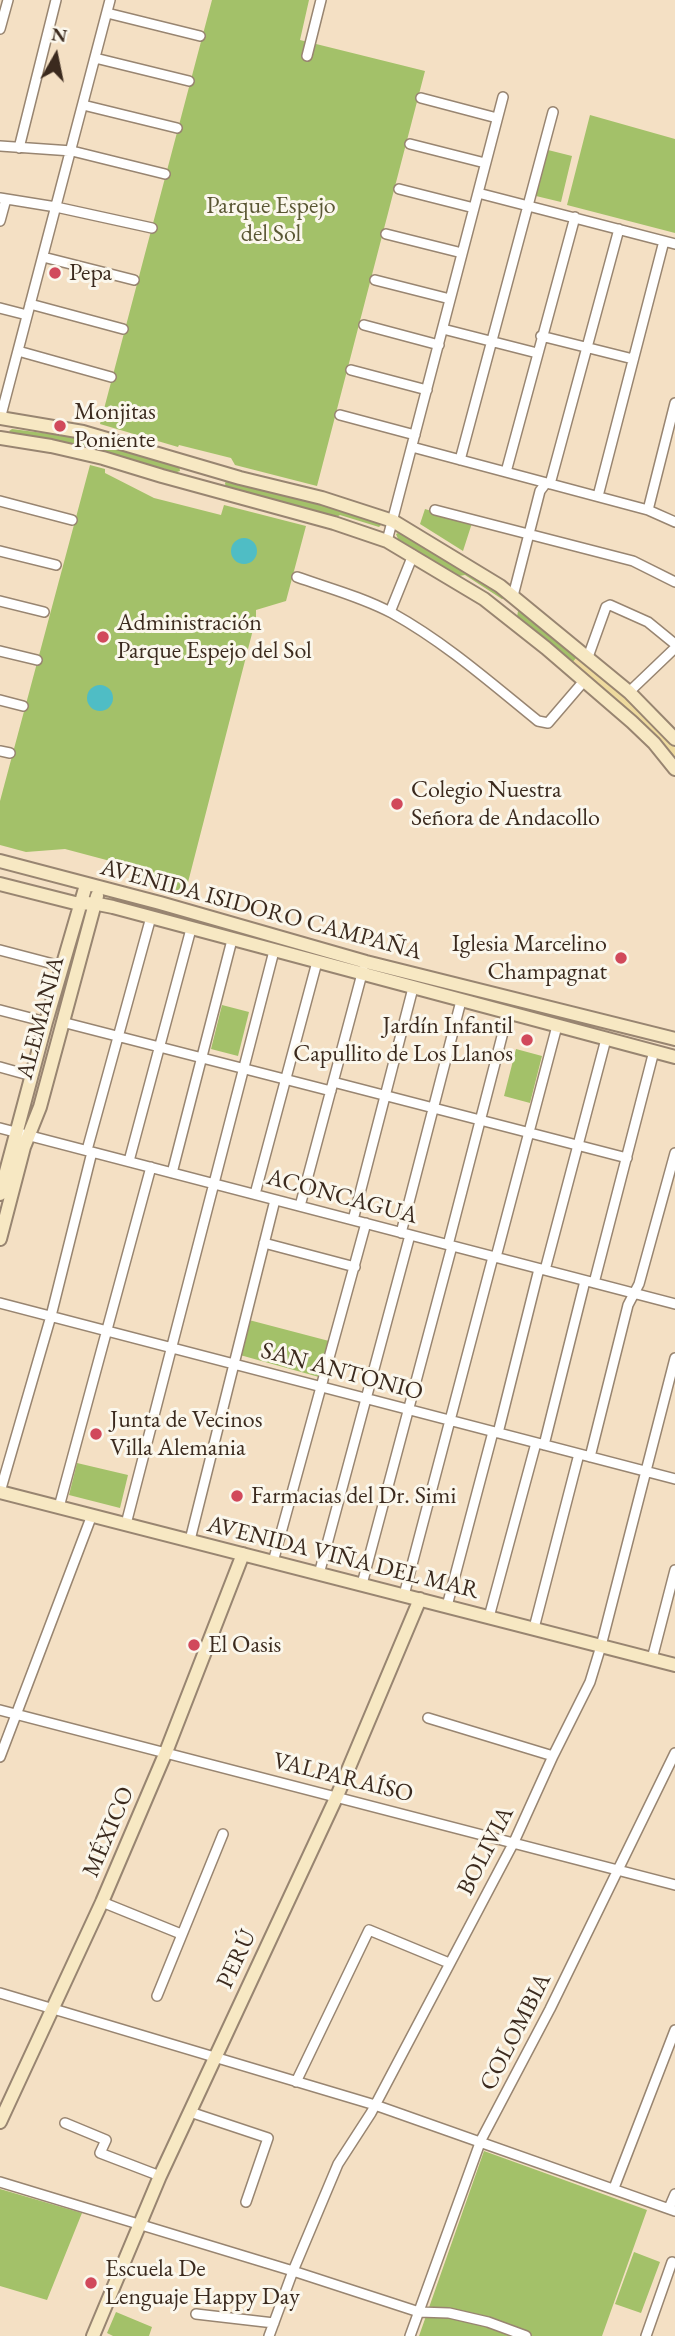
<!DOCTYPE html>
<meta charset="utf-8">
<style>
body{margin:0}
#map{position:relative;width:675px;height:2336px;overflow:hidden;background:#f4e0c4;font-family:"EB Garamond",serif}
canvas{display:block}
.north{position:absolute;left:21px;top:21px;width:70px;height:70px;-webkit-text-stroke:5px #fbf7ec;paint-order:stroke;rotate:9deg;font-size:19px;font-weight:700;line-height:28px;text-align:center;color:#3b2a1e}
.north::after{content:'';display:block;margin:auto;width:24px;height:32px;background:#3b2a1e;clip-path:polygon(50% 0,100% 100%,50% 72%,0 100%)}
</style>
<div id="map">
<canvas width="675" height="2336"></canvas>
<div class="north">N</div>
</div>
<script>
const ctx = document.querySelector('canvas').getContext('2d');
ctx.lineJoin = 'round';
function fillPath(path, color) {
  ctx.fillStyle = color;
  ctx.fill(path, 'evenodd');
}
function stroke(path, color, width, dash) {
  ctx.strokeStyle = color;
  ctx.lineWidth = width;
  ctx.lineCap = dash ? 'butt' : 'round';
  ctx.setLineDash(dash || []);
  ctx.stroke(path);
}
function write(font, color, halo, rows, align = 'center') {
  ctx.font = font + ' "EB Garamond",serif';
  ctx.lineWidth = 6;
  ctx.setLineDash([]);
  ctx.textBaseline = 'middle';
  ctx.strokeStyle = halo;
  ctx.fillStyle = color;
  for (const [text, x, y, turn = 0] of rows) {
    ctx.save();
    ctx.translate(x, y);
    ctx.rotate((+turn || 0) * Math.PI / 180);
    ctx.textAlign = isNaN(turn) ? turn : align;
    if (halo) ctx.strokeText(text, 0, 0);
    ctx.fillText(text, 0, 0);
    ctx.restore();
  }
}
const green = new Path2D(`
 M 212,0 L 309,0 L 300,40 L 425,71 L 317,486 L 235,465 L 231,458 L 179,445 L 178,447 L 100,424 Z
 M 590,115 L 675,139 L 675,233 L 567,205 Z
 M 548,150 L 572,156 L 561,202 L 536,196 Z
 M 12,429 L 51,434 C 65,426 158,459 179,465 L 180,471 L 174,473 L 84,446 L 11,433 L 9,431 Z
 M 90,465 L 105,469 L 105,473 L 154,498 L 221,515 L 224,505 L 306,526 L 286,601 L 256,610 L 256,618 L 185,894 L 148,886 L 143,881 L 144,870 L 65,849 L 26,852 L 0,845 L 0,801 Z
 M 227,480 L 323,503 L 379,522 L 381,525 L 379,527 L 340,515 L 335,518 L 226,489 L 225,483 Z
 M 425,509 L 472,523 L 463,551 L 420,524 Z
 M 402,531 L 491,585 L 504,598 L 502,599 L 465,575 L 459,576 L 398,539 L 396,534 Z
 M 520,610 L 578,656 L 572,663 L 517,617 L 518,611 Z
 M 222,1005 L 249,1012 L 238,1056 L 211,1049 Z
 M 516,1049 L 542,1056 L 530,1103 L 504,1096 Z
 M 249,1320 L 329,1341 L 319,1377 L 240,1355 Z
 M 77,1463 L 128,1475 L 120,1508 L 69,1495 Z
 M 484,2151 L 647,2210 L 602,2336 L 419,2336 Z
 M 0,2189 L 82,2213 L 47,2300 L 0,2286 Z
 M 634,2252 L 660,2262 L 641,2313 L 615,2304 Z
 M 116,2312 L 152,2327 L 149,2336 L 113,2336 L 107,2333 Z`);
const sand = new Path2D(`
 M 578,656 L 619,688 L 662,732 L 675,748 L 675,762 L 572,663 Z`);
const water = new Path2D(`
 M231 551a13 13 0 1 1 26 0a13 13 0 1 1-26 0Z
 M87 698a13 13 0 1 1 26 0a13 13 0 1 1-26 0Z`);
const street = new Path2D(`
 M 107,13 L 200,36
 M 0,29 L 8,0
 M 307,56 L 321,0
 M 95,58 L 189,81
 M 421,98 L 497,118
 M 83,105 L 177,128
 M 410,144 L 485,163
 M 0,146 L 72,151 L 165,174
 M 19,148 L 56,0
 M 399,189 L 474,208
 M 478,193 L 675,244
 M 0,198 L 56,207 L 152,228
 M 0,221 L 6,199
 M 386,234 L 462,253
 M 43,257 L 134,280
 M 375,280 L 450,299
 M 30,304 L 123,329
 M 0,308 L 27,315
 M 364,325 L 439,345
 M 443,329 L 537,353
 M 541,336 L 633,359
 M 18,351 L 111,377
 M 351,370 L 427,390
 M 340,415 L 415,435
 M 0,419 L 110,0
 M 412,447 L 648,510 L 675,522
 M 460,460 L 553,112
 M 506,472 L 575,217
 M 550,484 L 619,229
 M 598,496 L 664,241
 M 0,501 L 72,520
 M 435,510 L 633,561 L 675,582
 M 648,510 L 675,403
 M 387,541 L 503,97
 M 0,551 L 56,565
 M 297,577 C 328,588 362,597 392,613 C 446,643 491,683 538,721 L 548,723 L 584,681
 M 513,596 L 540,491 L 546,483
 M 0,601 L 44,612
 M 390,612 L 413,555
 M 0,651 L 37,660
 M 588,657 L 606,607 L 610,605 L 648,622 L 675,644
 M 629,692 L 675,648
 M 0,700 L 23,706
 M 0,751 L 10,753
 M 0,950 L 61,966
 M 0,1010 L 46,1022
 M 62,1022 L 331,1091
 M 0,1067 L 32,1076
 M 333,1082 L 627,1158
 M 0,1128 L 675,1304
 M 87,1150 L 151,917
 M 129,1161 L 191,929
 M 172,1173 L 232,940
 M 255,1194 L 317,962
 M 300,1206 L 363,970
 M 353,1220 L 413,988
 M 401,1233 L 461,1001
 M 264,1243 L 355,1267
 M 448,1245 L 508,1013
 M 496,1257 L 557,1026
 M 545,1270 L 606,1039
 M 594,1283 L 654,1051
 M 0,1303 L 675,1479
 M 498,1433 L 539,1269
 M 544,1445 L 585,1281
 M 590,1457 L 628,1305 L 639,1284 L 675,1153
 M 0,1492 L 51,1316 L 92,1152
 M 59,1507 L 151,1167
 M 126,1524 L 274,951
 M 190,1540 L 275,1200
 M 273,1562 L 366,1223
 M 319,1574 L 410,1235
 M 362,1584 L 452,1246
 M 404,1595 L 493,1257
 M 447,1606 L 493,1432
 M 489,1617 L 536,1443
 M 534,1628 L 579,1454
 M 652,1659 L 675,1570
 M 0,1710 L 675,1885
 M 428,1718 L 553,1756
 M 0,1757 L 92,1515
 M 102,1902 L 181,1934
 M 0,1993 L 375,2105 L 675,2211
 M 157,1996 L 223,1834
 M 296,2082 L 369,1930 L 449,1963
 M 190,2112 L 268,2138 L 246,2202
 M 65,2123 L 106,2140 L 100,2153 L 160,2176
 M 0,2182 L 293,2271 L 419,2312 L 449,2313 L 488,2322 L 526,2336
 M 614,2188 L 675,2030
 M 669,2208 L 675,2194
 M 196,2314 L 274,2323
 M 269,2336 L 293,2271 L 338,2164 L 371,2113 L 514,1842 L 553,1756 L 590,1682 L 601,1646 L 675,1358
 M 410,2336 L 481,2140 L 550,2009 L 675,1753
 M 646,2336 L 672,2262`);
const secondary = new Path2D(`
 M 0,418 L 83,432 L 240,478 L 322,498 L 393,521 L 500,586 L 629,692 L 675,739
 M 0,438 L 51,446 L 103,458 L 162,476 L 334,523 L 387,541 L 484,599 L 546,648 L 632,722 L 654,743 L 675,769
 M 0,861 L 160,903 L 366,962 L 675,1039
 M 0,884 L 79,904 L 93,903 L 113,907 L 675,1057
 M 0,1194 L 46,1022 L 86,885
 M 0,1239 L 24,1147 L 40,1107 L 97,896
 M 0,1492 L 675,1665
 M 0,2122 L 102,1902 L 166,1752 L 243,1554
 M 93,2336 L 160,2176 L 337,1796 L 420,1599`);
const markers = [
 [55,273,7,"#d1495b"],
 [60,426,7,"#d1495b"],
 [103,637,7,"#d1495b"],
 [397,804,7,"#d1495b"],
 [621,958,7,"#d1495b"],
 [527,1040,7,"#d1495b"],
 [96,1434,7,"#d1495b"],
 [237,1496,7,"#d1495b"],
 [194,1645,7,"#d1495b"],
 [91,2283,7,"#d1495b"]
];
const parkNames = [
 ["Parque Espejo",271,206],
 ["del Sol",271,234]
];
const poiNames = [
 ["Pepa",69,273],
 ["Monjitas",74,412],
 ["Poniente",74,440],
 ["Administración",117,623],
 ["Parque Espejo del Sol",117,651],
 ["Colegio Nuestra",411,790],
 ["Señora de Andacollo",411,818],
 ["Iglesia Marcelino",607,944,"right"],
 ["Champagnat",607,972,"right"],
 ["Jardín Infantil",513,1026,"right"],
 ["Capullito de Los Llanos",513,1054,"right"],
 ["Junta de Vecinos",110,1420],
 ["Villa Alemania",110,1448],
 ["Farmacias del Dr. Simi",251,1496],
 ["El Oasis",208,1645],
 ["Escuela De",105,2269],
 ["Lenguaje Happy Day",105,2297]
];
const streetNames = [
 ["AVENIDA ISIDORO CAMPAÑA",261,910,15],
 ["ALEMANIA",41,1018,-75],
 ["ACONCAGUA",342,1197,15],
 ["SAN ANTONIO",342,1372,15],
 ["AVENIDA VIÑA DEL MAR",343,1558,14],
 ["VALPARAÍSO",343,1778,14],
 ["MÉXICO",109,1832,-67],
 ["BOLIVIA",486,1851,-63],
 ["PERÚ",237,1959,-65],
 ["COLOMBIA",516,2032,-63]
];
fillPath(green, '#a3c169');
fillPath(sand, '#eeda9e');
fillPath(water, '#4fbdc5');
stroke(street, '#988571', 12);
stroke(secondary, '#988571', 16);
stroke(street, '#fff', 9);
stroke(secondary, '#f7e8c3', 12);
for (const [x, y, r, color] of markers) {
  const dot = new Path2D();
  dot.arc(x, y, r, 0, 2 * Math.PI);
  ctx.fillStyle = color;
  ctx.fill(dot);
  stroke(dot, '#fbf7ec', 2.5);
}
write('24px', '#5a5734', '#fbf7ec', parkNames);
write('24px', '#3b2a1e', '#fbf7ec', poiNames, 'left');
write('24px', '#3b2a1e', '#fbf7ec', streetNames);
</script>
